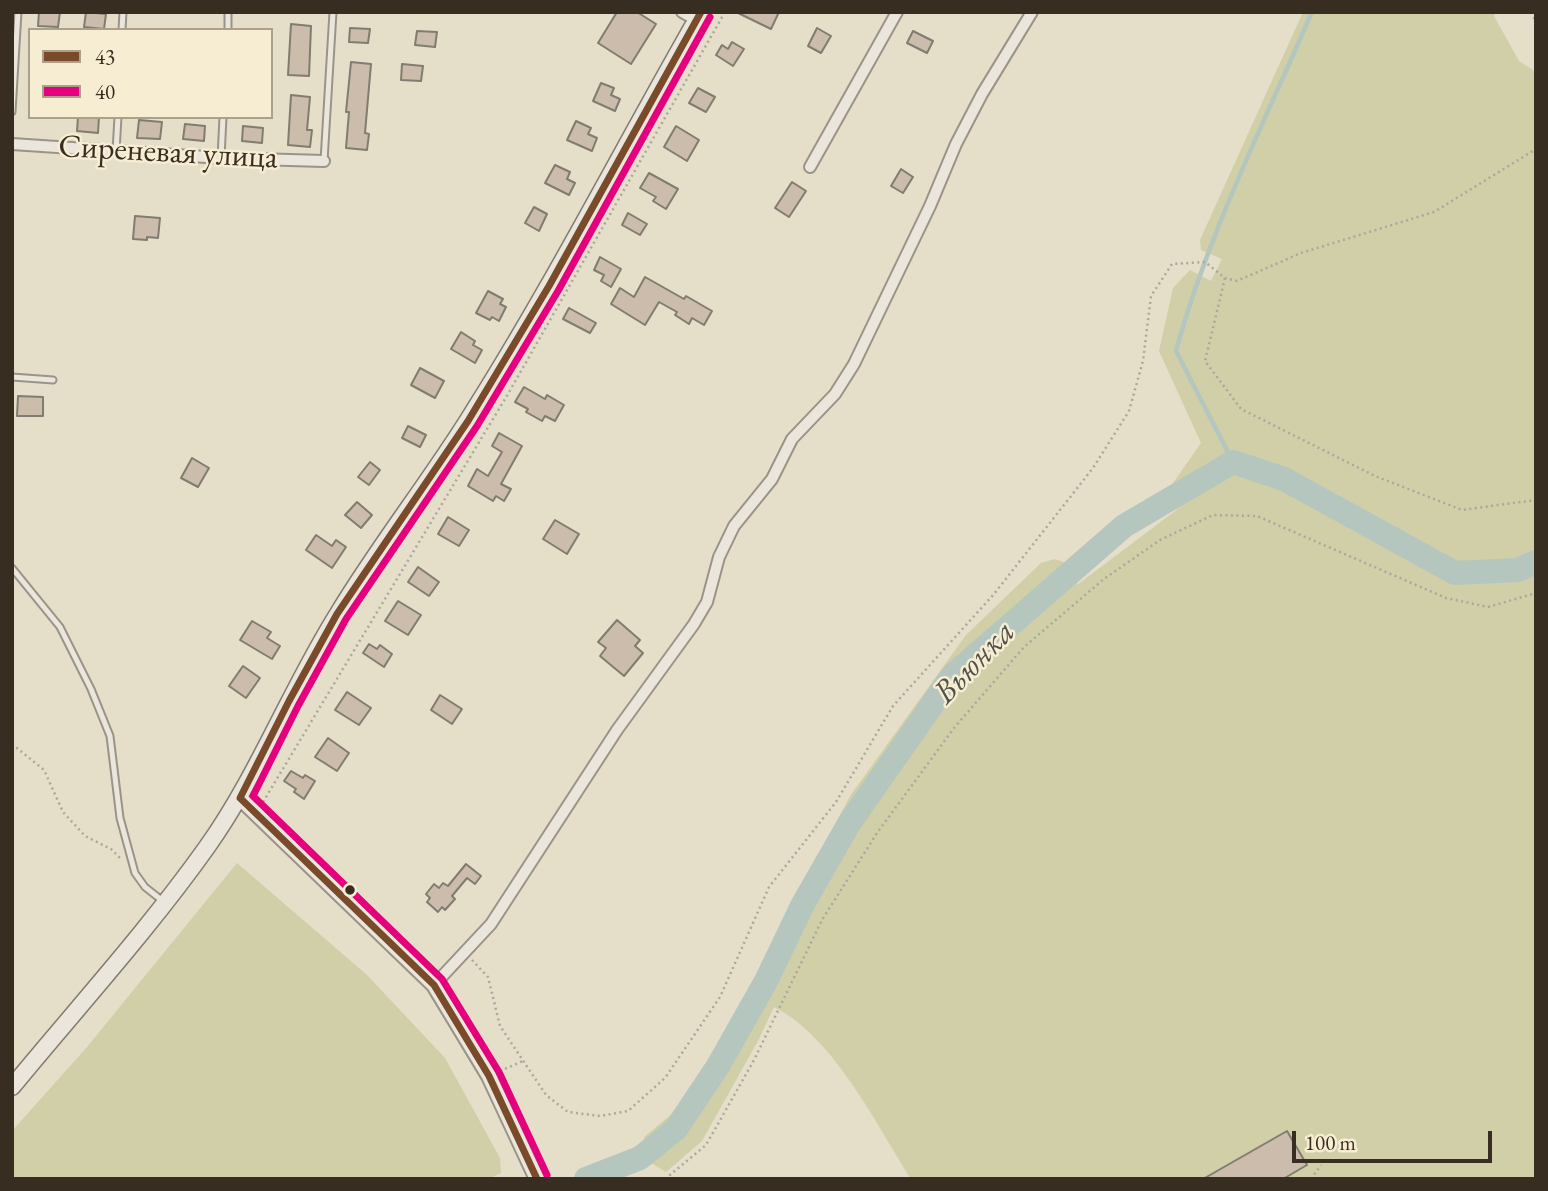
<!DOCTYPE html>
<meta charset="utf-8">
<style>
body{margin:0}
#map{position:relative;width:1548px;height:1191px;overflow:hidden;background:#e5dec9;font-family:"EB Garamond",serif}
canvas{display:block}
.frame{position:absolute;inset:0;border:14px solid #372d21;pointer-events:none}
.legend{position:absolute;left:28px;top:28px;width:245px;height:91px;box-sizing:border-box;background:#f7edd3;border:2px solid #aaa08c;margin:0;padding:9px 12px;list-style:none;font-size:21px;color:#372d21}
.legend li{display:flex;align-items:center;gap:14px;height:35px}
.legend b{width:35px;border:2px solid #aaa08c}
.scale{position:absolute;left:1292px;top:1131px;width:200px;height:32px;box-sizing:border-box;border:4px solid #372d21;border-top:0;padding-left:9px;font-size:21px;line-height:24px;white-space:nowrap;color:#372d21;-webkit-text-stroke:5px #f7edd3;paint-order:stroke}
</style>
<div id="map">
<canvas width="1548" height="1191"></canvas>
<div class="frame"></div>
<ul class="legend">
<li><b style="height:9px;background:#7a4b2a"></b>43</li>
<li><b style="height:9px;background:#e5007d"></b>40</li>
</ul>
<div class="scale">100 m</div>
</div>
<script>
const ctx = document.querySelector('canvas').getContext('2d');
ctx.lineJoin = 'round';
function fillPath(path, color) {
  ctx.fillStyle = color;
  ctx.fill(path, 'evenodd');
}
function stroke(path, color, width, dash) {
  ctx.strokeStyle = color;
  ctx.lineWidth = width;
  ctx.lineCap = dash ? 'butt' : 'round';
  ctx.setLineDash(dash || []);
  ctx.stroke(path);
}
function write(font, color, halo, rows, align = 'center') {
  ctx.font = font + ' "EB Garamond",serif';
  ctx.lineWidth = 5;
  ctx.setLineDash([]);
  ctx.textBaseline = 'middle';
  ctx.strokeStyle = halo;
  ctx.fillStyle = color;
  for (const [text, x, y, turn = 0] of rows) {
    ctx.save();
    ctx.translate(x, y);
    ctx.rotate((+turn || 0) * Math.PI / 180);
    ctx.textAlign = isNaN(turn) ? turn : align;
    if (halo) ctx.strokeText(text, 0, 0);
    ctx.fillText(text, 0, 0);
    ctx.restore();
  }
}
const green = new Path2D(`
 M 1303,12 L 1495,12 L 1494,16 L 1519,61 L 1536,72 L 1536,1179 L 911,1179 C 876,1124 833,1036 774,1007 L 759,1039 L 702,1141 L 666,1172 L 653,1164 L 644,1137 L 673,1113 L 716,1053 L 850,796 L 966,635 L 1041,563 L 1055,559 L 1069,564 L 1077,585 L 1183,505 L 1173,483 L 1201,443 L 1159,351 L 1173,288 L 1190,270 L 1211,281 L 1222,259 L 1201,250 L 1200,240 Z
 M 237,863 L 367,975 L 445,1058 L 500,1158 L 501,1173 L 488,1179 L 12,1179 L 12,1131 L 87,1047 Z`);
const stream = new Path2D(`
 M 1233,462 L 1176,351 C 1208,234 1264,123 1312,12`);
const river = new Path2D(`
 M 586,1179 L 640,1158 L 676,1129 L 718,1066 L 766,981 L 803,904 L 850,822 L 953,675 L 1124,526 L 1233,462 L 1284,479 L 1455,573 L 1518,570 L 1536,562`);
const building = new Path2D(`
 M 39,12 L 60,12 L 58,27 L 38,26 Z
 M 86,12 L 106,14 L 104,29 L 84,27 Z
 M 617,12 L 637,12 L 656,24 L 631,64 L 598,43 Z
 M 736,12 L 779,12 L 771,29 Z
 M 291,24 L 311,26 L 309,76 L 288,75 Z
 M 350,28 L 370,29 L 368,43 L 349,42 Z
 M 817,28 L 831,36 L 821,53 L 808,46 Z
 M 417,31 L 437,32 L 435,47 L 415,45 Z
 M 913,31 L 933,41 L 927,53 L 907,43 Z
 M 732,42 L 744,49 L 733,66 L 716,55 L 722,45 L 728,49 Z
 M 351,62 L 371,64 L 365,133 L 369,134 L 367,150 L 346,148 L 349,112 L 346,112 Z
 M 402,64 L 423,66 L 421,81 L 401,80 Z
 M 601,83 L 614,88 L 611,95 L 620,99 L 615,111 L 593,101 Z
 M 698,88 L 715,97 L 706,112 L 689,103 Z
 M 291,95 L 310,97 L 307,130 L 312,130 L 310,147 L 288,145 Z
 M 78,117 L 99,117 L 98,133 L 77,131 Z
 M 139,120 L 162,122 L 160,139 L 137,138 Z
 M 576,121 L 591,128 L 588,134 L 597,138 L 592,151 L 567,140 Z
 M 185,124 L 205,126 L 204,141 L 183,139 Z
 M 243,126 L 263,128 L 262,143 L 242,141 Z
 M 676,126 L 699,140 L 687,161 L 664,147 Z
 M 555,165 L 570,172 L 567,179 L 575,183 L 569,195 L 545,183 Z
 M 901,169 L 913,177 L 903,193 L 891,186 Z
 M 649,173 L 678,189 L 666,209 L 653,201 L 656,197 L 640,188 Z
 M 792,182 L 806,191 L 789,217 L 775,208 Z
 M 534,207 L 547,214 L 539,231 L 525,223 Z
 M 628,213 L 647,224 L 640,235 L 622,225 Z
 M 135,216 L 160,218 L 158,238 L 147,237 L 147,240 L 133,239 Z
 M 600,257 L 621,269 L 611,287 L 601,281 L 604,275 L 594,270 Z
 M 645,277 L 684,299 L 686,296 L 712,311 L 704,325 L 692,318 L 689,324 L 675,315 L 677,312 L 659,302 L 645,325 L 611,304 L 620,288 L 634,297 Z
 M 488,291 L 503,299 L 500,304 L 506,307 L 499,321 L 492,317 L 490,320 L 476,313 Z
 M 569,308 L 596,323 L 590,333 L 563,319 Z
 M 461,332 L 475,341 L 473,345 L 482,350 L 475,363 L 451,349 Z
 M 420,368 L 444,381 L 435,398 L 411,385 Z
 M 524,387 L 545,399 L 547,395 L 564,405 L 555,421 L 545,416 L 542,421 L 526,412 L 528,409 L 515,402 Z
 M 18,396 L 43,397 L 43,416 L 17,416 Z
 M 408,426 L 426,435 L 420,447 L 402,438 Z
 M 499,433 L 522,446 L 501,484 L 511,489 L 504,501 L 496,496 L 493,501 L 468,486 L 477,469 L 488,476 L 502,452 L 492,446 Z
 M 192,458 L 209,468 L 198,487 L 181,478 Z
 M 370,462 L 380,470 L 369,485 L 358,477 Z
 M 357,502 L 372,515 L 361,528 L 345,515 Z
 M 448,517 L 469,530 L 459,546 L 438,534 Z
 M 555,520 L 579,534 L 567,554 L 543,539 Z
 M 316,535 L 332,546 L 336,540 L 346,547 L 332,568 L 306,550 Z
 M 418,567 L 439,582 L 429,596 L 408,582 Z
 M 398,601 L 421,615 L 408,635 L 385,621 Z
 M 617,620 L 640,640 L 635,646 L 643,653 L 624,676 L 600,656 L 606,648 L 598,642 Z
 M 252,621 L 271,632 L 267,638 L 280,646 L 272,659 L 240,640 Z
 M 369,644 L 377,649 L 380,645 L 392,654 L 384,667 L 363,653 Z
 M 243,666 L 260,678 L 246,698 L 229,686 Z
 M 347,692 L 371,708 L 359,725 L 335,710 Z
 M 440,695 L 462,709 L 452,724 L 431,710 Z
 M 328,738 L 349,753 L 337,771 L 315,757 Z
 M 291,771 L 303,778 L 305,775 L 315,781 L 304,799 L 294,792 L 296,789 L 284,781 Z
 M 466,864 L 481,876 L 475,884 L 467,878 L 452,896 L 455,899 L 445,910 L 442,907 L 438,912 L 427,902 L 430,898 L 426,894 L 434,884 L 439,888 L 443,883 L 448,886 Z
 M 1287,1131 L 1307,1165 L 1283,1179 L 1203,1179 Z`);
const path = new Path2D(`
 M 1532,12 L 1536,24
 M 1225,278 L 1205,361 L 1241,409 L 1375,476 L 1462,510 L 1536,500
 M 12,744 L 44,770 L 63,812 L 85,836 L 111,849 L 122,860
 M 263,802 L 508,394 L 725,12
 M 472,960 L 488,977 L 500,1026 L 546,1095 L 568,1112 L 600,1116 L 628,1111 L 665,1078 L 720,997 L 769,887 L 836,802 L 893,706 L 994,594 L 1093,468 L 1129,411 L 1143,361 L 1151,296 L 1172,264 L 1205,262 L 1225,278 L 1237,281 L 1301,253 L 1434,212 L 1536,149
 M 500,1071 L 523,1061
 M 665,1179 L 706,1145 L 754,1060 L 822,920 L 877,833 L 954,728 L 1024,647 L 1104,579 L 1160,540 L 1213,515 L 1257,516 L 1446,598 L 1488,607 L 1536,593
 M 1311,1179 L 1321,1165`);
const service = new Path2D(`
 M 122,30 L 123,12
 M 228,30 L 228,12
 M 12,112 L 18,12
 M 116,151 L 118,117
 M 221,158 L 223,117
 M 324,161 L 333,12
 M 12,377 L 53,380
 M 12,568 L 60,627 L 91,689 L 110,736 L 120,818 L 135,873 L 145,887 L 164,902`);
const minor = new Path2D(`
 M 682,12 L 696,20
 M 12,144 L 221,158 L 324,161
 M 810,167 L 897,12
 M 434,985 L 491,924 L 617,730 L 694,624 L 707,602 L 719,557 L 734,526 L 772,479 L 792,439 L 835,394 L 854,364 L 930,206 L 956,144 L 982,94 L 1032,12`);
const tertiary = new Path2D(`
 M 240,798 L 434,985 L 489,1076 L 537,1179`);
const secondary = new Path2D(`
 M 12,1087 C 77,1008 148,930 207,847 C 259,774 291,688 339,612 C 379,546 427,485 468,420 C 552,288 623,148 701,12`);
const bus1 = new Path2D(`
 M 537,1179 L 489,1076 L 434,985 L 240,798 L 289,701 L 337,614 L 468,421 L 549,286 L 701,12`);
const bus2 = new Path2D(`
 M 547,1175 L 499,1072 L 442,979 L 253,796 L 298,706 L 346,619 L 477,426 L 558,291 L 710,17`);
const markers = [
 [350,890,6,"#372d21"]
];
const streetNames = [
 ["Сиреневая улица",168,153,3]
];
const waterNames = [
 ["Вьюнка",975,663,-46]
];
fillPath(green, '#d0cfa8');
stroke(stream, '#b4c6be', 4.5);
stroke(river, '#b4c6be', 24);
fillPath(building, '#ccbcab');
stroke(building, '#817c70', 2);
stroke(service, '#9a9488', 9);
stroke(minor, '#9a9488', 14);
stroke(tertiary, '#9a9488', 18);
stroke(secondary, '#817c70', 19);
stroke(path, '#aaa79e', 2.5, [2, 3.5]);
stroke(service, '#eae6dc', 5);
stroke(minor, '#eae6dc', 10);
stroke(tertiary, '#eae6dc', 14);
stroke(secondary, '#eae6dc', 16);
stroke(bus1, '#7a4b2a', 7);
stroke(bus2, '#e5007d', 7);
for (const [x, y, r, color] of markers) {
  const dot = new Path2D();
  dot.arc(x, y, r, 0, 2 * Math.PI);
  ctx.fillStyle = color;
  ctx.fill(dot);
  stroke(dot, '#f7edd3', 2.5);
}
write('32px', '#372d21', '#f7edd3', streetNames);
write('italic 33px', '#515147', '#f7edd3', waterNames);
</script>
